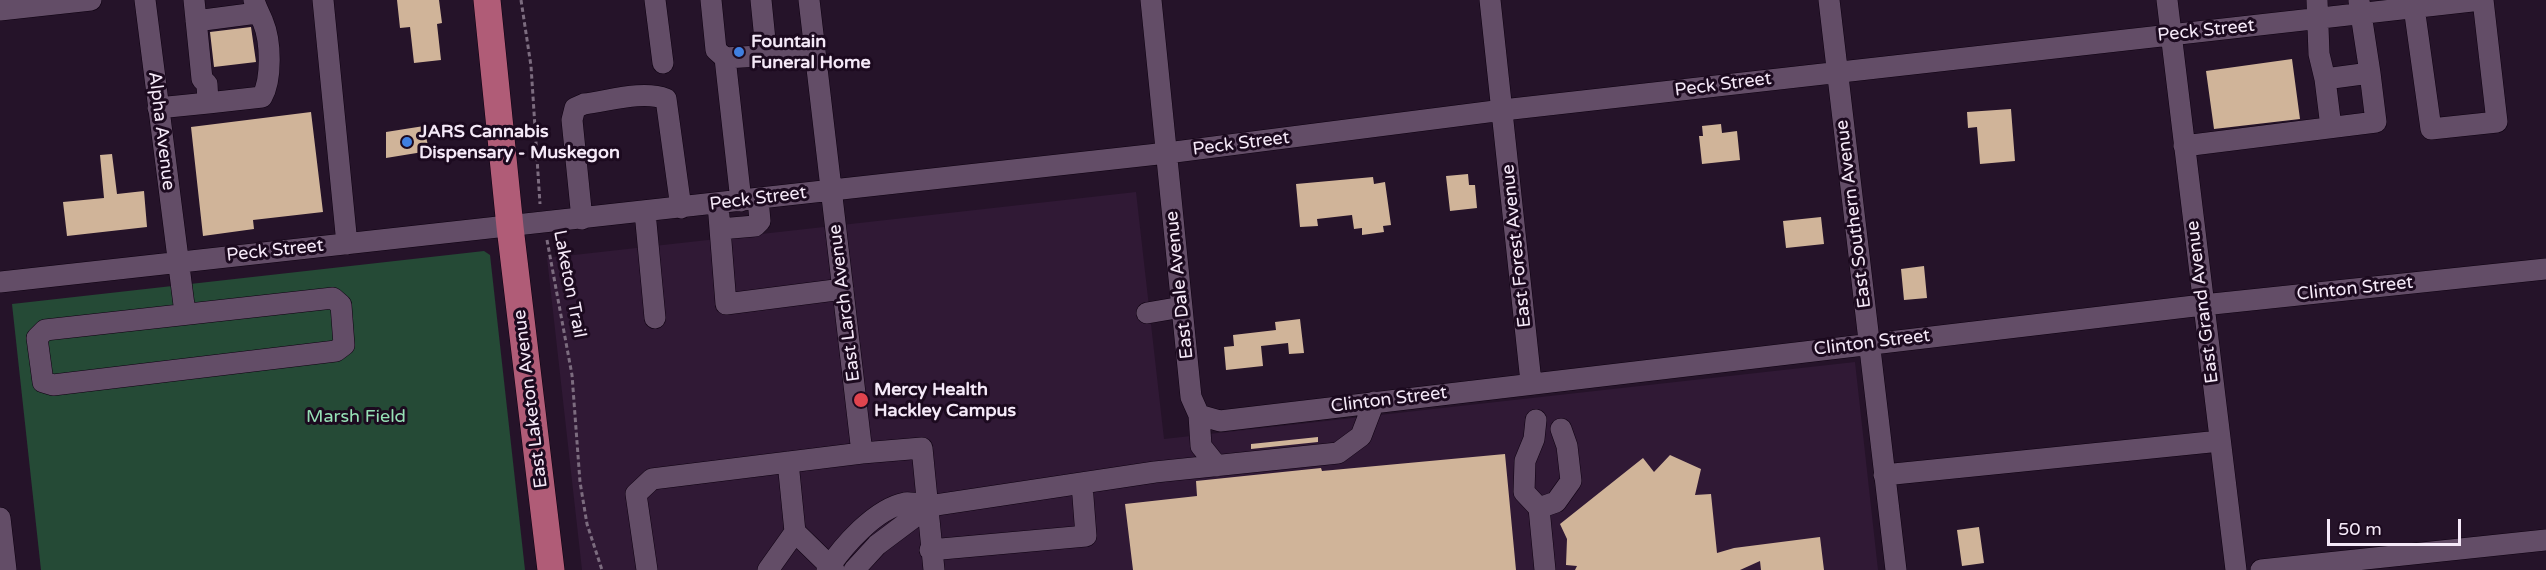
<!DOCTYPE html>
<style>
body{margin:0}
#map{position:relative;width:2546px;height:570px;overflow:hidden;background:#251329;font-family:"Varela Round",sans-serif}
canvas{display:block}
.scale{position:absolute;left:2327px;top:519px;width:134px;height:27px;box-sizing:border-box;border:3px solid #f5e9f8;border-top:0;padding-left:8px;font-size:18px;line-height:21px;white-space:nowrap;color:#f5e9f8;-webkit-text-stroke:4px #1c0a1f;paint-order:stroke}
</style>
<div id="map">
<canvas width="2546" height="570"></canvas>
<div class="scale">50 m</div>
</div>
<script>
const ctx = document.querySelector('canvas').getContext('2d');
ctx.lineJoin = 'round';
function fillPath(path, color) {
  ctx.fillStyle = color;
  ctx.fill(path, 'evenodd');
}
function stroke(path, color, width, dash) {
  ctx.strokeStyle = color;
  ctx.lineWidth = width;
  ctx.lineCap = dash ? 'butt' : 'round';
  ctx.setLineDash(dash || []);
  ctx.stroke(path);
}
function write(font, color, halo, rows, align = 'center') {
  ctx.font = font + ' "Varela Round",sans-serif';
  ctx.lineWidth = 6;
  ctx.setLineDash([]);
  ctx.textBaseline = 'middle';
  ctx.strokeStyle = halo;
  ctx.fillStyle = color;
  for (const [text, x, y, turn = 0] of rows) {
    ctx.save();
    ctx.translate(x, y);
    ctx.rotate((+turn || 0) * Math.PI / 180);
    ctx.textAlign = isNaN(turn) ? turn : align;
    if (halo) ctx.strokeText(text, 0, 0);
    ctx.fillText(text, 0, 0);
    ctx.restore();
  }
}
const built = new Path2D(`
 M 1136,192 L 1164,439 L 1855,362 L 1878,570 L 582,570 L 547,258 Z`);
const green = new Path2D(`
 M 484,251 L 490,255 L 525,570 L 41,570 L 12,304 Z`);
const building = new Path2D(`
 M 397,0 L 439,0 L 442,23 L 437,24 L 441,60 L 414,63 L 410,27 L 400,28 Z
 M 251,27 L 256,62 L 214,67 L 210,32 Z
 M 2292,59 L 2300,119 L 2214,129 L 2206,71 Z
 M 2011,109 L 2015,161 L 1980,164 L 1977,127 L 1968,128 L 1967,112 Z
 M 311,112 L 323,212 L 253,220 L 254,229 L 203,236 L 191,127 Z
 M 1721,124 L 1722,133 L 1737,131 L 1740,160 L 1702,164 L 1699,136 L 1703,136 L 1702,126 Z
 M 424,126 L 429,151 L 386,158 L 386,132 Z
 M 112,154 L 117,194 L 144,191 L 147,227 L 67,236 L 63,202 L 104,198 L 100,155 Z
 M 1468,174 L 1469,185 L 1475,185 L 1477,208 L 1450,211 L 1446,176 Z
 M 1373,177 L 1374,184 L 1385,182 L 1391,225 L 1383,226 L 1384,232 L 1362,235 L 1362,228 L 1354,229 L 1352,215 L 1317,219 L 1318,226 L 1300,227 L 1296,184 Z
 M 1821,217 L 1824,244 L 1786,248 L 1783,221 Z
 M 1924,266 L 1927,298 L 1904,300 L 1901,269 Z
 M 1300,319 L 1304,353 L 1289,354 L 1288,343 L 1261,346 L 1263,366 L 1226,370 L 1224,347 L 1234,346 L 1233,335 L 1276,330 L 1275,322 Z
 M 1318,437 L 1318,442 L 1251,449 L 1251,444 Z
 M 1505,454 L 1516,570 L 1133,570 L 1125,504 L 1197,496 L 1196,481 L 1321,468 L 1322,471 Z
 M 1670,455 L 1701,469 L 1695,495 L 1711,494 L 1717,553 L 1734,548 L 1820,537 L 1824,570 L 1761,570 L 1760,561 L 1740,570 L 1575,570 L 1577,566 L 1566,565 L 1567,539 L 1560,524 L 1643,458 L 1654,472 Z
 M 1979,527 L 1984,563 L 1962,566 L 1957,530 Z`);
const path = new Path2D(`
 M 521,0 L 531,66 L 540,204
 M 547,240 L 572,375 L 580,482 L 587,524 L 602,570`);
const minor = new Path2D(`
 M 145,0 L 185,313
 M 194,0 L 202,79 L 207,84 L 208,103 L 262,97 C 272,79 271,41 263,22 C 260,14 256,8 254,0
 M 323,0 L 347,244
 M 655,0 L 663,63
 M 711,0 L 716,50 L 725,58 L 759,56 L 766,50 L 761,0
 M 809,0 L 862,453
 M 1151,0 L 1191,397 L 1199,415 L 1201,446 L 1217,466
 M 1490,0 L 1531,382
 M 1829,0 L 1896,570
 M 2167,0 L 2236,570
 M 2317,0 L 2319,54 L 2325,79 L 2370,73 L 2359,1
 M 2414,7 L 2431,129 L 2497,122 L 2483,0
 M 0,10 L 91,0
 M 196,21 L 257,13
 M 759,56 L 815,51
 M 725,58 L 741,201
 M 2325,79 L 2331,127
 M 158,108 L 208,103
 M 2184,146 L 2376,122 L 2370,73
 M 718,204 L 726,304 L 843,289
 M 645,212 L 655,318
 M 582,219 L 572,120 L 575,108 L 584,104 C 609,101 643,90 666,99 L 681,208
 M 720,229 L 755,226 L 760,221 L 758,199
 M 0,282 L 1167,153 L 1503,110 L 2481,0
 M 333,298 L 341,305 L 344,345 L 336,351 L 53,385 L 43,382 L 37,338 L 45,330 Z
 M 1147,313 L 1182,307
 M 1199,415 L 1220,421 L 2203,305 L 2546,269
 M 1536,420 L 1534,439 L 1525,461 L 1524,492 L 1539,508 L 1556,502 L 1571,481 L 1567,446 L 1561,429
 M 788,462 L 795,532 L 834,570
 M 1884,475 L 2220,441
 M 1539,508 L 1545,570
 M 0,518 L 6,570
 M 930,550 L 1086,536 L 1082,484
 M 647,570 L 636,494 L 652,479 L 862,453 L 922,448 L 934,570
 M 768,570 L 795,532
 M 827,570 C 843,546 875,509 905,503 C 912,502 922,505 929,506 L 1155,472 L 1338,453 L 1361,436 L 1374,402
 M 854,570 L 877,545 L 929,506
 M 2261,570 L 2546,540`);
const major = new Path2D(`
 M 487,0 L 510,227 L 551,570`);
const markers = [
 [739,52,6,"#3f7fe0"],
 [407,142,6,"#3f7fe0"],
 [861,400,8,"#e0444e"]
];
const streetNames = [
 ["Peck Street",2206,31,-6],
 ["Peck Street",1723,85,-7],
 ["Alpha Avenue",161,131,83],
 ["Peck Street",1241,144,-7],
 ["Peck Street",758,199,-7],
 ["East Southern Avenue",1854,214,-97],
 ["East Forest Avenue",1517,246,-96],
 ["Peck Street",275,251,-6],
 ["Laketon Trail",569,284,79],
 ["East Dale Avenue",1180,285,-96],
 ["Clinton Street",2355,289,-6],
 ["East Grand Avenue",2203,302,-97],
 ["East Larch Avenue",845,303,-97],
 ["Clinton Street",1872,343,-7],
 ["East Laketon Avenue",531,399,-97],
 ["Clinton Street",1389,400,-7]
];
const poiNames = [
 ["Fountain",751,42],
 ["Funeral Home",751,63],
 ["JARS Cannabis",419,132],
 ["Dispensary - Muskegon",419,153],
 ["Mercy Health",874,390],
 ["Hackley Campus",874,411]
];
const parkNames = [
 ["Marsh Field",356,417]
];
fillPath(built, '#301935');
fillPath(green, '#254a36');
fillPath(building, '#d0b499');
stroke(minor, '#0e0111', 22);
stroke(major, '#0e0111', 28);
stroke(path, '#7c6c7f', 3, [4.5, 3]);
stroke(minor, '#634d67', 21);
stroke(major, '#b05c77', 27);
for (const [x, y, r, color] of markers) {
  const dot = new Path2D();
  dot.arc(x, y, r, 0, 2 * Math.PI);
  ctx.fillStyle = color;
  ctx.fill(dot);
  stroke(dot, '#1c0a1f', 2);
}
write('18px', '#f5e9f8', '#1c0a1f', streetNames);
write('bold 18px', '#f5e9f8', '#1c0a1f', poiNames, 'left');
write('18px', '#96e1b6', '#1c0a1f', parkNames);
</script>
